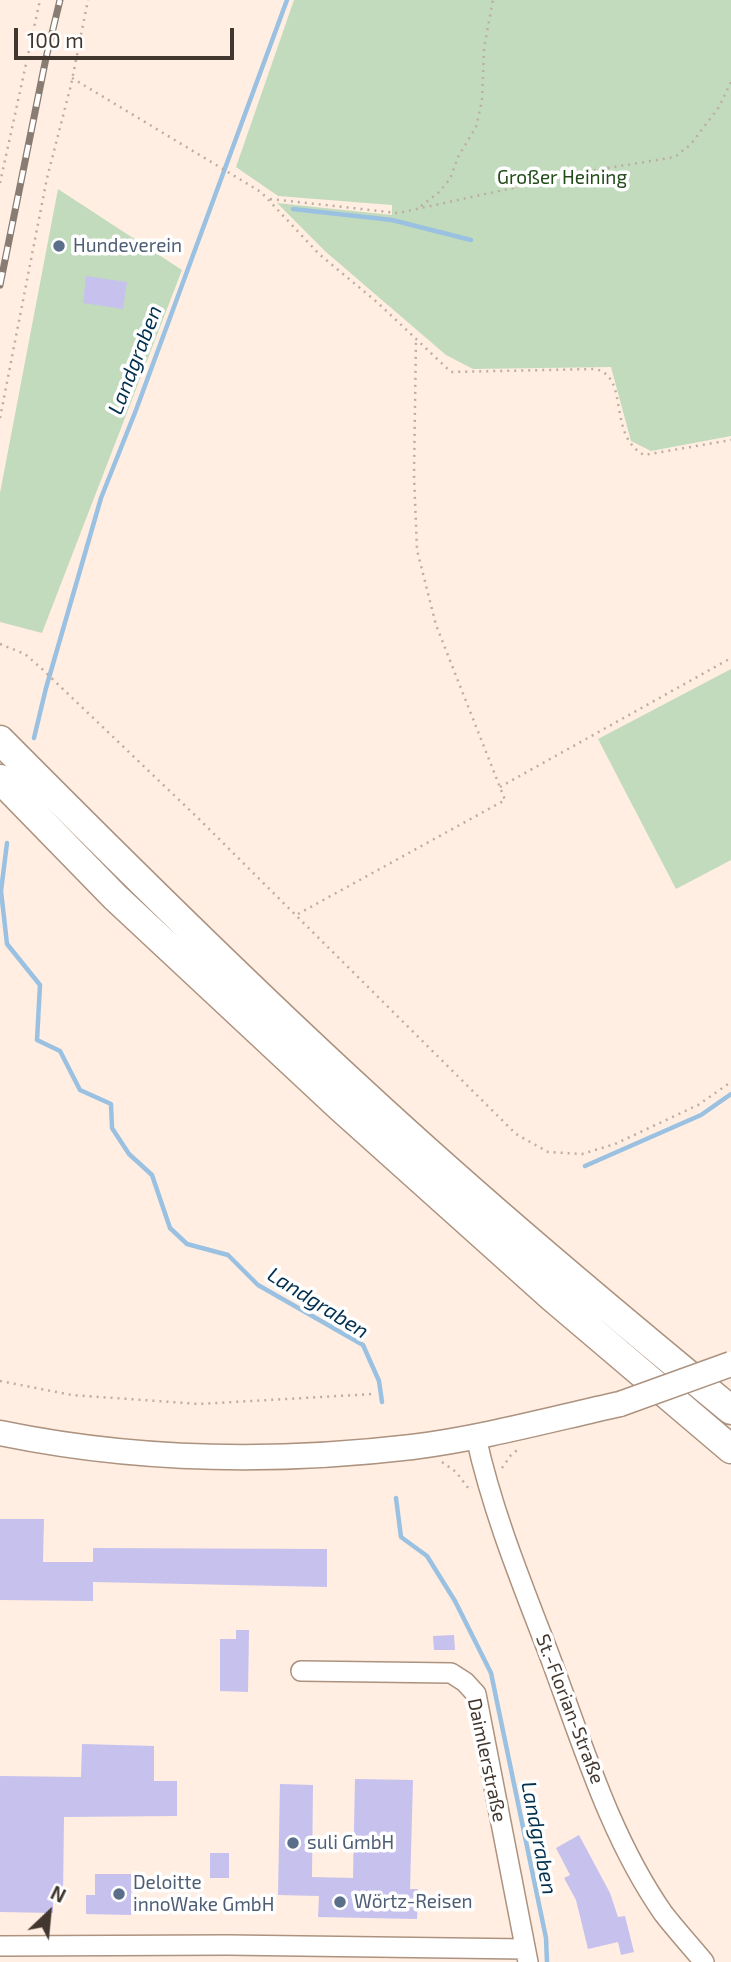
<!DOCTYPE html>
<meta charset="utf-8">
<style>
body{margin:0}
#map{position:relative;width:731px;height:1962px;overflow:hidden;background:#ffeee1;font-family:"Exo 2",sans-serif}
canvas{display:block}
.north{position:absolute;left:14px;top:1878px;width:70px;height:70px;-webkit-text-stroke:5px #fff;paint-order:stroke;rotate:26deg;font-size:19px;font-weight:700;line-height:28px;text-align:center;color:#42372f}
.north::after{content:'';display:block;margin:auto;width:24px;height:32px;background:#42372f;clip-path:polygon(50% 0,100% 100%,50% 72%,0 100%)}
.scale{position:absolute;left:14px;top:28px;width:220px;height:32px;box-sizing:border-box;border:4px solid #42372f;border-top:0;padding-left:9px;font-size:21px;line-height:24px;white-space:nowrap;color:#42372f;-webkit-text-stroke:5px #fff;paint-order:stroke}
</style>
<div id="map">
<canvas width="731" height="1962"></canvas>
<div class="north">N</div>
<div class="scale">100 m</div>
</div>
<script>
const ctx = document.querySelector('canvas').getContext('2d');
ctx.lineJoin = 'round';
function fillPath(path, color) {
  ctx.fillStyle = color;
  ctx.fill(path, 'evenodd');
}
function stroke(path, color, width, dash) {
  ctx.strokeStyle = color;
  ctx.lineWidth = width;
  ctx.lineCap = dash ? 'butt' : 'round';
  ctx.setLineDash(dash || []);
  ctx.stroke(path);
}
function write(font, color, halo, rows, align = 'center') {
  ctx.font = font + ' "Exo 2",sans-serif';
  ctx.lineWidth = 7;
  ctx.setLineDash([]);
  ctx.textBaseline = 'middle';
  ctx.strokeStyle = halo;
  ctx.fillStyle = color;
  for (const [text, x, y, turn = 0] of rows) {
    ctx.save();
    ctx.translate(x, y);
    ctx.rotate((+turn || 0) * Math.PI / 180);
    ctx.textAlign = isNaN(turn) ? turn : align;
    if (halo) ctx.strokeText(text, 0, 0);
    ctx.fillText(text, 0, 0);
    ctx.restore();
  }
}
const green = new Path2D(`
 M 294,0 L 731,0 L 731,436 L 651,451 L 631,441 L 611,367 L 473,369 L 446,355 L 326,252 L 277,203 L 392,215 L 392,205 L 278,196 L 236,167 Z
 M 58,189 L 182,270 L 42,633 L 0,622 L 0,493 Z
 M 731,669 L 731,860 L 676,889 L 598,739 Z`);
const stream = new Path2D(`
 M 293,209 L 392,220 L 471,240
 M 34,738 L 46,688 L 101,498 L 136,410 L 287,0
 M 7,843 L 1,891 L 7,944 L 40,985 L 37,1040 L 60,1051 L 80,1090 L 111,1104 L 112,1128 L 129,1154 L 152,1175 L 170,1228 L 187,1244 L 228,1255 L 258,1285 L 363,1345 L 379,1381 L 382,1402
 M 585,1166 L 701,1115 L 731,1094
 M 396,1498 L 401,1537 L 427,1556 L 455,1601 L 491,1673 L 546,1938 L 547,1962`);
const building = new Path2D(`
 M 86,276 L 127,282 L 123,309 L 83,303 Z
 M 0,1519 L 44,1519 L 43,1562 L 93,1562 L 93,1548 L 327,1549 L 327,1587 L 93,1582 L 93,1601 L 0,1600 Z
 M 236,1630 L 249,1630 L 248,1692 L 220,1691 L 220,1639 L 236,1639 Z
 M 454,1635 L 455,1650 L 434,1650 L 433,1636 Z
 M 82,1744 L 154,1746 L 154,1781 L 177,1781 L 177,1816 L 64,1817 L 63,1897 L 53,1896 L 53,1913 L 0,1912 L 0,1776 L 81,1777 Z
 M 355,1779 L 413,1780 L 410,1889 L 418,1889 L 417,1919 L 318,1917 L 319,1896 L 278,1895 L 280,1784 L 313,1785 L 312,1877 L 353,1878 Z
 M 579,1835 L 610,1893 L 618,1917 L 625,1916 L 634,1952 L 621,1955 L 618,1942 L 588,1949 L 576,1900 L 564,1878 L 570,1875 L 556,1848 Z
 M 210,1853 L 229,1853 L 229,1878 L 210,1878 Z
 M 95,1874 L 139,1874 L 139,1892 L 131,1892 L 131,1915 L 86,1914 L 86,1895 L 95,1895 Z`);
const path = new Path2D(`
 M 72,78 L 261,192 L 319,254 L 378,303 L 451,372 L 595,369 C 631,377 606,434 644,455 L 731,440
 M 0,183 L 40,0
 M 270,199 L 398,213 L 596,170 L 675,157 L 691,144 L 719,107 L 731,82
 M 421,206 L 438,193 L 450,179 L 458,157 L 476,127 L 482,101 L 484,48 L 493,0
 M 0,418 L 47,178 L 71,85 L 88,0
 M 0,644 L 25,654 L 42,669 L 199,819 L 516,1134 L 548,1152 L 582,1154 L 615,1144 L 698,1105 L 731,1082
 M 500,787 L 731,658
 M 298,914 L 505,800 L 436,625 L 417,550 L 414,475 L 416,338
 M 0,1381 L 72,1395 L 199,1404 L 373,1394
 M 442,1462 L 456,1472 L 469,1489 L 472,1487
 M 502,1468 L 511,1455 L 520,1448`);
const minor = new Path2D(`
 M 476,1437 C 492,1510 520,1579 547,1649 C 581,1738 608,1834 663,1913 C 676,1930 691,1946 704,1962
 M 301,1671 L 451,1673 L 465,1682 L 476,1694 L 528,1962
 M 0,1946 L 227,1945 L 525,1949`);
const major = new Path2D(`
 M 0,1433 C 135,1461 276,1463 412,1447 C 483,1438 552,1419 620,1404`);
const highway = new Path2D(`
 M 0,740 C 119,860 239,979 363,1093 C 482,1203 606,1307 731,1410
 M 0,779 L 115,897 L 340,1107 L 552,1297 L 731,1449`);
const rail = new Path2D(`
 M 0,285 L 46,58 L 60,0`);
const majorBridge = new Path2D(`
 M 620,1404 L 731,1364`);
const markers = [
 [59,246,7,"#5c6f8a"],
 [293,1843,7,"#5c6f8a"],
 [119,1894,7,"#5c6f8a"],
 [340,1902,7,"#5c6f8a"]
];
const parkNames = [
 ["Großer Heining",562,178]
];
const serviceNames = [
 ["Hundeverein",73,246],
 ["suli GmbH",307,1843],
 ["Deloitte",133,1883],
 ["innoWake GmbH",133,1905],
 ["Wörtz-Reisen",354,1902]
];
const streetNames = [
 ["St.-Florian-Straße",570,1709,69],
 ["Daimlerstraße",487,1760,78]
];
const waterNames = [
 ["Landgraben",135,360,-69],
 ["Landgraben",318,1303,32],
 ["Landgraben",539,1838,79]
];
fillPath(green, '#c2dbbd');
stroke(stream, '#9ac1e1', 4.5);
fillPath(building, '#c7c1ee');
stroke(minor, '#ac927f', 22);
stroke(major, '#ac927f', 27);
stroke(highway, '#ac927f', 31);
stroke(path, '#bdaea3', 2.5, [2, 5]);
stroke(minor, '#fff', 19);
stroke(major, '#fff', 24);
stroke(highway, '#fff', 28);
stroke(rail, '#897c72', 7);
stroke(rail, '#fff', 4.5, [13]);
stroke(majorBridge, '#ac927f', 27, []);
stroke(majorBridge, '#fff', 24);
for (const [x, y, r, color] of markers) {
  const dot = new Path2D();
  dot.arc(x, y, r, 0, 2 * Math.PI);
  ctx.fillStyle = color;
  ctx.fill(dot);
  stroke(dot, '#fff', 2.5);
}
write('19px', '#214b18', '#fff', parkNames);
write('19px', '#4e5e75', '#fff', serviceNames, 'left');
write('19px', '#42372f', '#fff', streetNames);
write('italic 21px', '#002f4f', '#fff', waterNames);
</script>
